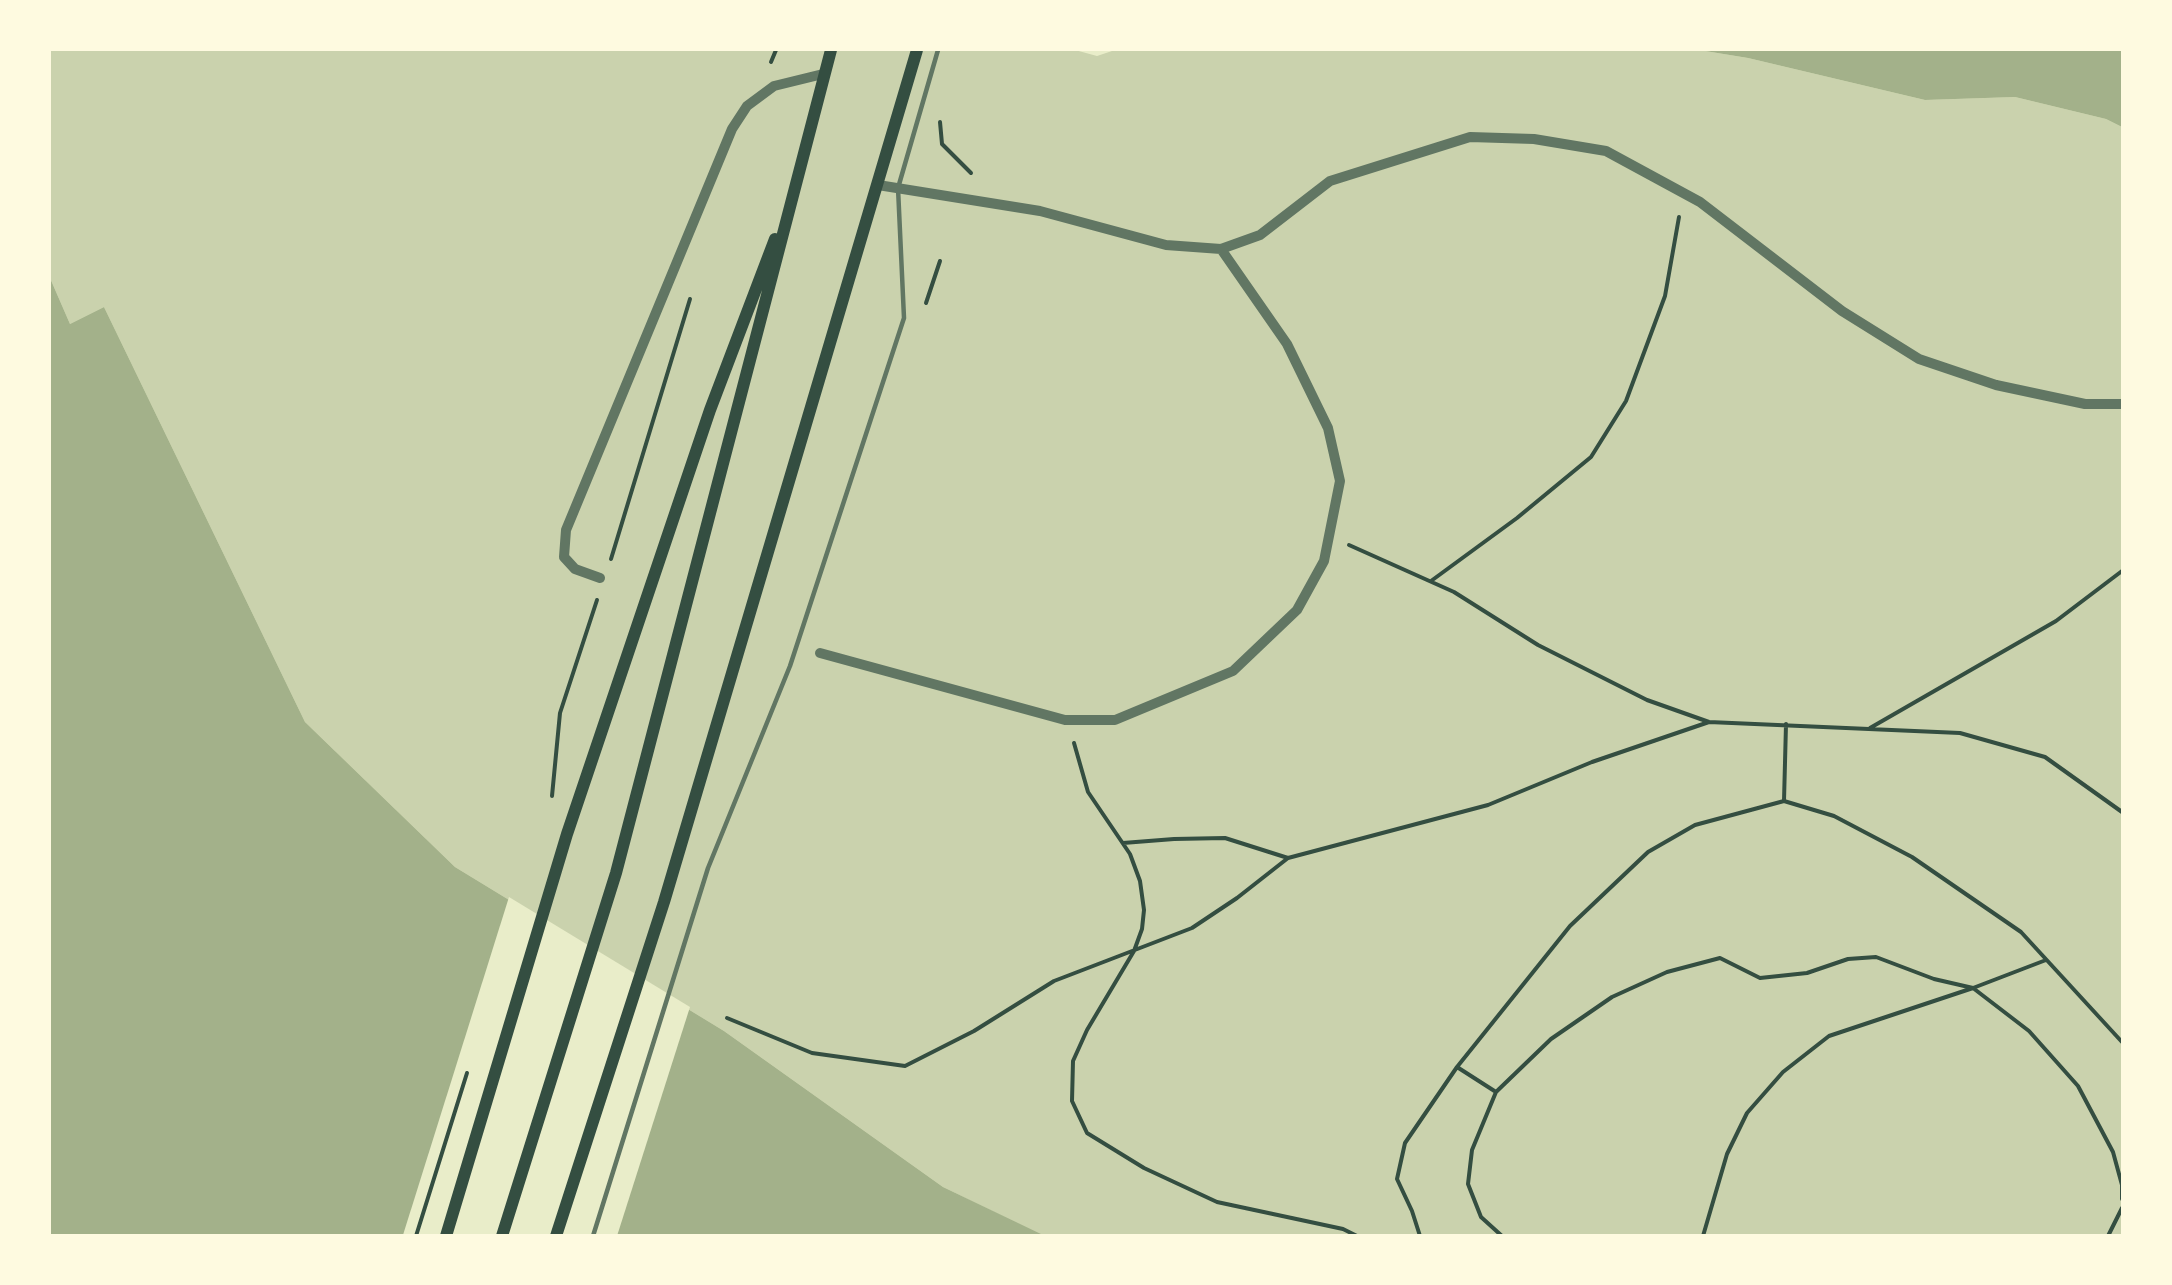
<!DOCTYPE html>
<style>
body{margin:0}
#map{position:relative;width:2172px;height:1285px;overflow:hidden;background:#e9edc9;font-family:Poppins,sans-serif}
canvas{display:block}
.frame{position:absolute;inset:0;border:51px solid #fefae0;pointer-events:none}
</style>
<div id="map">
<canvas width="2172" height="1285"></canvas>
<div class="frame"></div>
</div>
<script>
const ctx = document.querySelector('canvas').getContext('2d');
ctx.lineJoin = 'round';
function fillPath(path, color) {
  ctx.fillStyle = color;
  ctx.fill(path, 'evenodd');
}
function stroke(path, color, width, dash) {
  ctx.strokeStyle = color;
  ctx.lineWidth = width;
  ctx.lineCap = dash ? 'butt' : 'round';
  ctx.setLineDash(dash || []);
  ctx.stroke(path);
}
const green = new Path2D(`
 M 50,50 L 1075,50 L 1097,56 L 1115,50 L 1699,50 L 1748,58 L 1925,100 L 2015,97 L 2106,119 L 2122,127 L 2122,1235 L 1043,1236 L 943,1187 L 724,1031 L 455,867 L 305,722 L 104,307 L 70,324 L 50,278 Z`);
const water = new Path2D(`
 M 1699,50 L 2122,50 L 2122,127 L 2106,119 L 2015,97 L 1925,100 L 1748,58 Z
 M 50,278 L 70,324 L 104,307 L 305,722 L 455,867 L 724,1031 L 943,1187 L 1043,1235 L 50,1235 Z`);
const pier = new Path2D(`
 M 509,897 L 690,1007 L 617,1236 L 403,1235 Z`);
const path = new Path2D(`
 M 771,62 L 776,50
 M 940,122 L 942,144 L 971,173
 M 926,303 L 940,261
 M 1349,545 L 1454,592 L 1538,645 L 1647,700 L 1709,722 L 1960,733 L 2045,757 L 2122,812
 M 611,559 L 690,299
 M 1431,581 L 1517,518 L 1591,457 L 1626,401 L 1665,296 L 1679,217
 M 1870,728 L 2056,621 L 2122,571
 M 1074,743 L 1088,792 L 1130,854 L 1140,881 L 1144,910 L 1142,929 L 1134,951 L 1087,1030 L 1073,1061 L 1072,1101 L 1087,1133 L 1144,1168 L 1217,1202 L 1343,1229 L 1357,1236
 M 552,796 L 560,713 L 597,600
 M 1784,801 L 1786,724
 M 1123,843 L 1174,839 L 1225,838 L 1288,858
 M 727,1018 L 812,1053 L 905,1066 L 974,1031 L 1054,981 L 1192,928 L 1237,898 L 1288,858 L 1488,805 L 1592,762 L 1709,722
 M 1457,1067 L 1496,1092
 M 416,1236 L 467,1073
 M 1420,1236 L 1412,1211 L 1397,1179 L 1405,1143 L 1457,1067 L 1570,926 L 1648,852 L 1695,825 L 1784,801 L 1834,816 L 1912,857 L 2021,932 L 2122,1042
 M 1502,1236 L 1481,1217 L 1468,1184 L 1472,1150 L 1496,1092 L 1551,1039 L 1612,997 L 1667,972 L 1720,958 L 1760,978 L 1807,973 L 1848,959 L 1876,957 L 1934,979 L 1973,988 L 2029,1031 L 2078,1086 L 2113,1152 L 2122,1185 L 2122,1199
 M 1703,1236 L 1727,1154 L 1747,1113 L 1783,1072 L 1829,1036 L 1973,988 L 2046,960
 M 2108,1236 L 2122,1208`);
const service = new Path2D(`
 M 593,1236 L 708,868 L 790,666 L 904,318 L 898,188 L 938,50`);
const tertiary = new Path2D(`
 M 878,185 L 1040,211 L 1166,245 L 1221,249 L 1260,235 L 1330,181 L 1470,137 L 1534,139 L 1606,151 L 1700,202 L 1842,311 L 1919,359 L 1996,385 L 2085,404 L 2122,404
 M 600,578 L 575,569 L 564,557 L 566,530 L 732,129 L 747,106 L 774,86 L 823,74
 M 820,653 L 1065,720 L 1115,720 L 1233,671 L 1297,610 L 1324,561 L 1340,481 L 1328,428 L 1287,344 L 1221,249`);
const secondary = new Path2D(`
 M 446,1236 L 567,834 L 710,410 L 775,239
 M 502,1236 L 616,873 L 831,50
 M 556,1236 L 664,902 L 917,50`);
fillPath(green, '#cad2ad');
fillPath(water, '#a3b18a');
fillPath(pier, '#e9edc9');
stroke(path, '#344e41', 4);
stroke(service, '#617663', 4.5);
stroke(tertiary, '#617663', 10);
stroke(secondary, '#344e41', 12);
</script>
